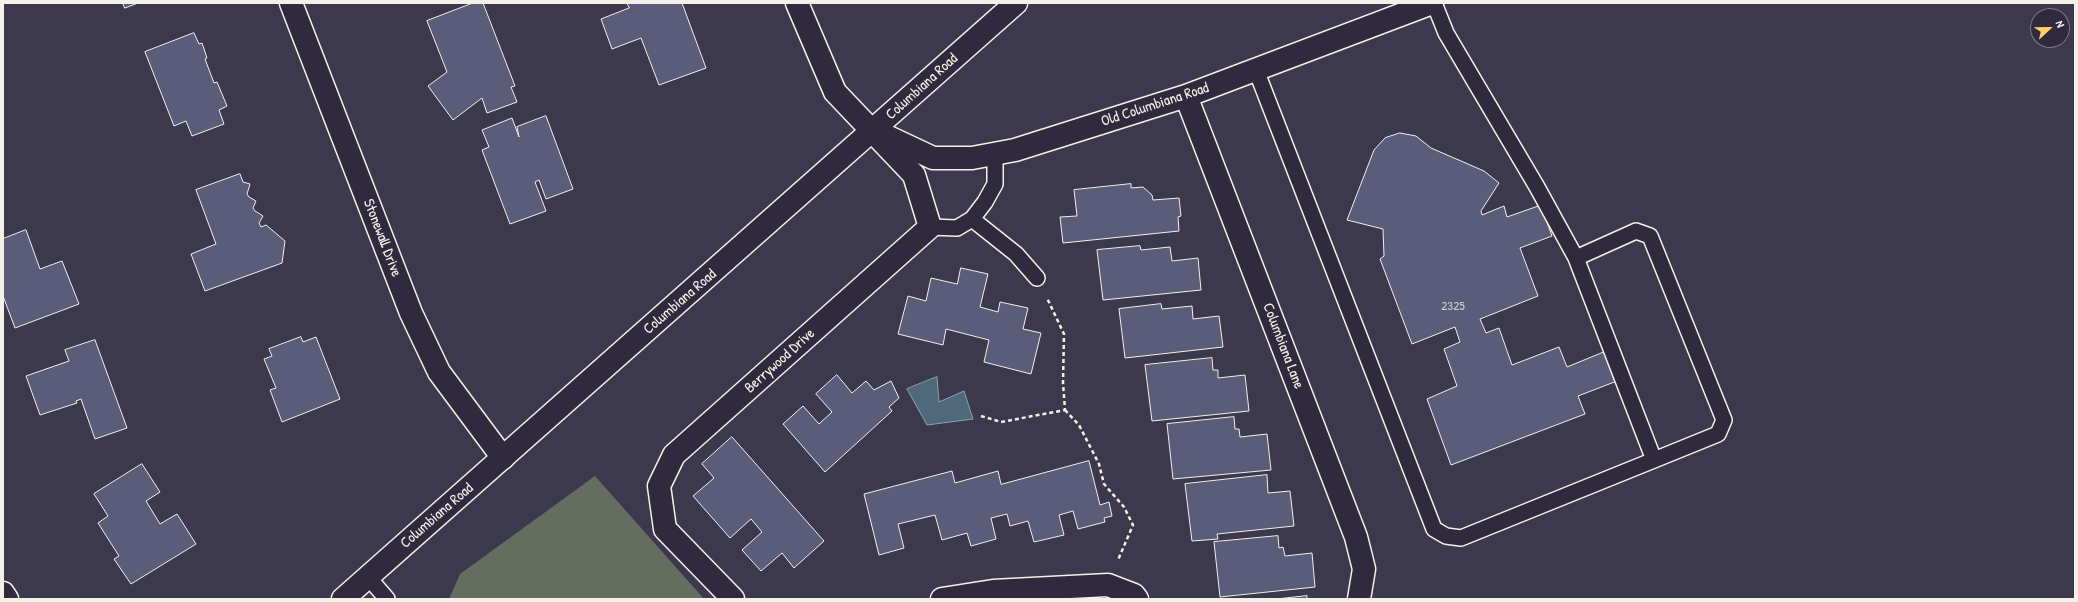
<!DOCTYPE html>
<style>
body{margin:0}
#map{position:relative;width:2078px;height:602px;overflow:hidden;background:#3c394f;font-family:"Patrick Hand",sans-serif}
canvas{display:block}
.frame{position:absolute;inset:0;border:4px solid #f4f1e8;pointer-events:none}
.north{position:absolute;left:2030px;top:8px;width:40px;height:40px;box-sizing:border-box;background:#2f2a3d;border:1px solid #7e7a81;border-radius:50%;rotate:68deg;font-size:11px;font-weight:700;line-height:16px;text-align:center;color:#f4f1e8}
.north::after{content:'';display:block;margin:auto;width:14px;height:18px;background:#ffd166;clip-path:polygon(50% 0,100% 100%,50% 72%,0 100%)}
</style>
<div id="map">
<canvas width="2078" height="602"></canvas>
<div class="frame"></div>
<div class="north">N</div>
</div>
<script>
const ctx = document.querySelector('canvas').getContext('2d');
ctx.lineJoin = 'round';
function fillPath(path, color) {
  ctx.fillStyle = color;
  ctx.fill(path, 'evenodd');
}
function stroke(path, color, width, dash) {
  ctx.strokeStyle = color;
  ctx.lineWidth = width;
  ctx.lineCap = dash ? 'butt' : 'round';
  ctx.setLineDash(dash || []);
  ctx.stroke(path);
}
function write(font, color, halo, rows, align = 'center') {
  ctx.font = font + ' "Patrick Hand",sans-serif';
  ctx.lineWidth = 4;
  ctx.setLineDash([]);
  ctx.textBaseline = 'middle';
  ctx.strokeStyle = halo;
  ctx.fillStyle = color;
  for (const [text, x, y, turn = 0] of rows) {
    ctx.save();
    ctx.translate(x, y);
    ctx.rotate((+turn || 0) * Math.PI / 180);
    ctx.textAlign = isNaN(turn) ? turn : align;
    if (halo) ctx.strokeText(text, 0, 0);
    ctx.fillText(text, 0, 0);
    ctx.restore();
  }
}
const green = new Path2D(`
 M 595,476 L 704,599 L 449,599 L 460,574 Z`);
const water = new Path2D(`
 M 937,377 L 939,402 L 964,391 L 973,419 L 927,425 L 907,389 Z`);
const building = new Path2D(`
 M 123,3 L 138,3 L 125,8 Z
 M 473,3 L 483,3 L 515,86 L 511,87 L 517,102 L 487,113 L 482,98 L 453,120 L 428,86 L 447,72 L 427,21 Z
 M 627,3 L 682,3 L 706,68 L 659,85 L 641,38 L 612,49 L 601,19 L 629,8 Z
 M 194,33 L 199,44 L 202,43 L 207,58 L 205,59 L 214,83 L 217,82 L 227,106 L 219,110 L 224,124 L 192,136 L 186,121 L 174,126 L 145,52 Z
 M 546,116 L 573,189 L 546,199 L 539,180 L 535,182 L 546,211 L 510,224 L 482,150 L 489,147 L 482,130 L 512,118 L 519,137 L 517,127 Z
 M 1400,133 L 1416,136 L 1431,148 L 1484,171 L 1499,183 L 1481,211 L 1482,215 L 1504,206 L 1507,217 L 1541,205 L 1552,236 L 1520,248 L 1538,296 L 1480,319 L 1486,333 L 1499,328 L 1512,365 L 1559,347 L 1567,367 L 1606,351 L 1617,381 L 1578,396 L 1585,414 L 1451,465 L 1427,399 L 1457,386 L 1444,349 L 1460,342 L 1455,327 L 1412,344 L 1380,259 L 1384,256 L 1383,229 L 1347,220 L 1374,150 L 1385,138 Z
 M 240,174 L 243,182 L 250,184 L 247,194 L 249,197 L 256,201 L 253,208 L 255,211 L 263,216 L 259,223 L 261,227 L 266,225 L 285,241 L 282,263 L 205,291 L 191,254 L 216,244 L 196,190 Z
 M 1131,184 L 1131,188 L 1143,187 L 1152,195 L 1153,200 L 1179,198 L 1181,216 L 1178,217 L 1179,231 L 1063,243 L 1060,217 L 1077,216 L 1074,190 Z
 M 26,230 L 40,269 L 62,261 L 79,304 L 15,328 L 3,296 L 3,239 Z
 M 1140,246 L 1141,250 L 1170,247 L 1172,261 L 1198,258 L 1201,290 L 1103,300 L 1097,250 Z
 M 961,268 L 988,274 L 980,307 L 998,312 L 1000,302 L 1028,308 L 1023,329 L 1041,333 L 1031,374 L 984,362 L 989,340 L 946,329 L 943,345 L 898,334 L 908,296 L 926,301 L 931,278 L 957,284 Z
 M 1161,304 L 1162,309 L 1192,306 L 1193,319 L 1219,316 L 1223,347 L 1125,358 L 1119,309 Z
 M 301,337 L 303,342 L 316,337 L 340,399 L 282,422 L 270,390 L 276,388 L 264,359 L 272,356 L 269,349 Z
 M 95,340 L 127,428 L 95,439 L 81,399 L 76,401 L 77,403 L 40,415 L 26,376 L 69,361 L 65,350 Z
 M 1212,358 L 1213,370 L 1218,370 L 1218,378 L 1245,375 L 1249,411 L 1152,421 L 1145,365 Z
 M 837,375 L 852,393 L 866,381 L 874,390 L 891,381 L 899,398 L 889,407 L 892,411 L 825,472 L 783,424 L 803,406 L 819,424 L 832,412 L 816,394 Z
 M 1234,417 L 1235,429 L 1239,429 L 1240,437 L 1267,434 L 1271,470 L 1173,479 L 1167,424 Z
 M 732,437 L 824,541 L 794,568 L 782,553 L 761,571 L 742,550 L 762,532 L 751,519 L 730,538 L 693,496 L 714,478 L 702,464 Z
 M 1089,461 L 1100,505 L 1109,502 L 1112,516 L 1104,518 L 1105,522 L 1078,529 L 1073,511 L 1059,515 L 1064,535 L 1034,542 L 1028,521 L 1010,526 L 1007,514 L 991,518 L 996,539 L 971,546 L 967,533 L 942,540 L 935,515 L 898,524 L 904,548 L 879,555 L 864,494 L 952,471 L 955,483 L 998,471 L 1001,484 Z
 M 142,464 L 160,492 L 146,501 L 160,524 L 177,514 L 196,544 L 131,584 L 114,559 L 119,556 L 98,523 L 108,516 L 94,494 Z
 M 1267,475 L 1268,493 L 1290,491 L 1294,526 L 1217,534 L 1218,539 L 1192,541 L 1185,484 Z
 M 1278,536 L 1279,548 L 1283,547 L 1285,556 L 1312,553 L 1315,587 L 1220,597 L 1214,542 Z
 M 1307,596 L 1307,599 L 1277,599 Z`);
const path = new Path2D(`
 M 1065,410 L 1079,425 L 1099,464 L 1104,484 L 1124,507 L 1133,525 L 1118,560
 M 981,416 L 1001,422 L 1065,410 L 1063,383 L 1064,334 L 1047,298`);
const service = new Path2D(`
 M 1256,70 L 1434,529 L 1446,536 L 1461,538 L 1654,460 L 1576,258 L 1537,187 L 1446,33 L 1434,3
 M 972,219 L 1016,254 L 1037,278
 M 930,227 L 957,228 L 972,219 L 985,202 L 995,184 L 995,153
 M 1576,258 L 1636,231 L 1650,236 L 1724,420 L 1718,434 L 1654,460
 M 368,577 L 387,599`);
const minor = new Path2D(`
 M 291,3 L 411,313 L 439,372 L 503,458
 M 1186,96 L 1356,537 L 1364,569 L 1359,599
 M 882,134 L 933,158 L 972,158 L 1015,150 L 1186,96 L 1432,3
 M 3,593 L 7,599
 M 733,599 L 665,529 L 659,486 L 674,455 L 930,227 L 914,175 L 835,92 L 797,3
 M 942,599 L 993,591 L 1108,585 L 1134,595 L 1137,599`);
const secondary = new Path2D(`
 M 343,599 L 1016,3`);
const numberNames = [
 ["2325",1453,307]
];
const streetNames = [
 ["Columbiana Road",922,87,-42],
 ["Old Columbiana Road",1155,105,-18],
 ["Stonewall Drive",382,238,69],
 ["Columbiana Road",680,302,-41],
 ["Columbiana Lane",1283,346,69],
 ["Berrywood Drive",780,361,-42],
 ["Columbiana Road",437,516,-41]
];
fillPath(green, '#646d60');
fillPath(water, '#50687b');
stroke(water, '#929fa7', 1);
fillPath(building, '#5a5c79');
stroke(building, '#f4f1e8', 1);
stroke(service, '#f4f1e8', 18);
stroke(minor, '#f4f1e8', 25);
stroke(secondary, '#f4f1e8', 25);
stroke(path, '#f4f1e8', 2.5, [4, 3]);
stroke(service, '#2f2a3d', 15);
stroke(minor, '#2f2a3d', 22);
stroke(secondary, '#2f2a3d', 22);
write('13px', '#cecccc', null, numberNames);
write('15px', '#f4f1e8', '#2f2a3d', streetNames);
</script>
